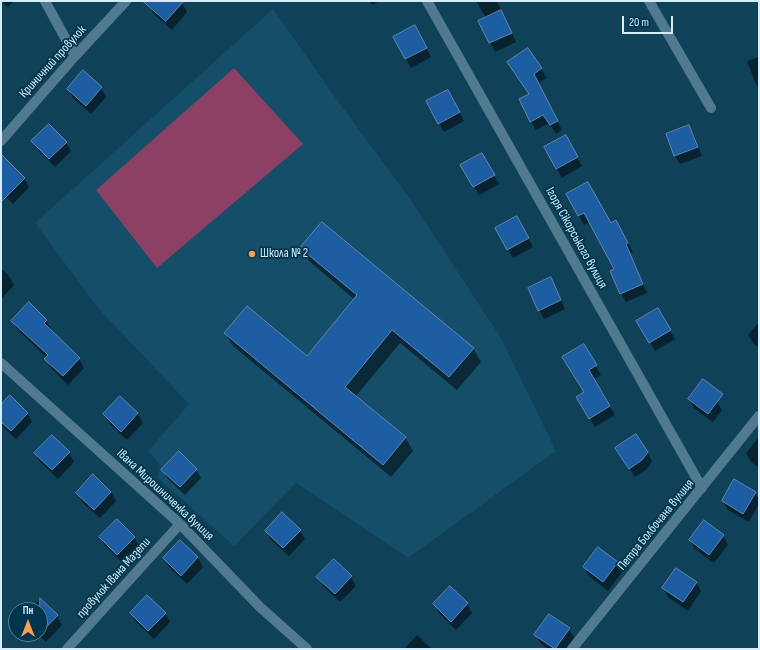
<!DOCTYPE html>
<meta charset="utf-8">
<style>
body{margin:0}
#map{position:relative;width:760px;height:650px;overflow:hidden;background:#0f4158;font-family:"Sofia Sans Condensed",sans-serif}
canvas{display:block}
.frame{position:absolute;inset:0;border:2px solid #d4ecfb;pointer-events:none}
.north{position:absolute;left:8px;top:602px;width:40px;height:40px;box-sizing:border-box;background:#00364d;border:1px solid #557f93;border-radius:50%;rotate:0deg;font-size:11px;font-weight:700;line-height:16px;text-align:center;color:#d4ecfb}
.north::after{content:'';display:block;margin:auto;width:14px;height:18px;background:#fe9c58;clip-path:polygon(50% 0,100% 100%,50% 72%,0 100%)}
.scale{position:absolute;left:622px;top:16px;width:51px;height:18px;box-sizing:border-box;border:2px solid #d4ecfb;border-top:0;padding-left:5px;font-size:12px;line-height:14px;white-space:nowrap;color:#d4ecfb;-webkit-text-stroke:3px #00364d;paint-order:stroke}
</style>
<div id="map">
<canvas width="760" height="650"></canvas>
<div class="frame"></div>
<div class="north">Пн</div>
<div class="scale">20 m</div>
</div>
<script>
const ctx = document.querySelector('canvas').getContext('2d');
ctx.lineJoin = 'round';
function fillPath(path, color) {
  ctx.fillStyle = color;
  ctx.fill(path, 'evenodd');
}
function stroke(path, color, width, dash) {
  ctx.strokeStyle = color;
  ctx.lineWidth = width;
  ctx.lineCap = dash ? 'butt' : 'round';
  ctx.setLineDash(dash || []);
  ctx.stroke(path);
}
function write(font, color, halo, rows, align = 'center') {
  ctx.font = font + ' "Sofia Sans Condensed",sans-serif';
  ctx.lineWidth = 3.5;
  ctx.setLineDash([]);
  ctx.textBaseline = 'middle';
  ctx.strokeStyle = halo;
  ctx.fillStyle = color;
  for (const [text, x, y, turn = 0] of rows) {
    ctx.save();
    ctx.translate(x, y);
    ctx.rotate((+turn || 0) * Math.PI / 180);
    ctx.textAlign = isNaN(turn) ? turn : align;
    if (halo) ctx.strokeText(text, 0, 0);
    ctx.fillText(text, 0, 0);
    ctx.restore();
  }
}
const built = new Path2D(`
 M 273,9 L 340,104 L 408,196 L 501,338 L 556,451 L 408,558 L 296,483 L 234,546 L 157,477 L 161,466 L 148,451 L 189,404 L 98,308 L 35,223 Z`);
const green = new Path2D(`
 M 234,68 L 303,144 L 157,268 L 96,190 Z`);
const shadow = new Path2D(`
 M 1,1 L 14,1 L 8,7 Z
 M 152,1 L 180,1 L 182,3 L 187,12 L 172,30 L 154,14 L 149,5 Z
 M 370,1 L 380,1 L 372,5 Z
 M 476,1 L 497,1 L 516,42 L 495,52 L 480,21 L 486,18 Z
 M 420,36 L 431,57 L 411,68 L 394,38 Z
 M 528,49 L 547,78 L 538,83 L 562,130 L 556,134 L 549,123 L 536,130 L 531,121 Z
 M 759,57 L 759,89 L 755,82 L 747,61 Z
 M 101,88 L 106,97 L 91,114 L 73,98 L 68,89 Z
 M 448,91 L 464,121 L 444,132 L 439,123 Z
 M 689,126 L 694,135 L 702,156 L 680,164 L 675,156 Z
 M 565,137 L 582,166 L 562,178 L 545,148 Z
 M 33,141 L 66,142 L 71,151 L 55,167 L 38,150 Z
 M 482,154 L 499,184 L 479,195 L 462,165 Z
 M 1,168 L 24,178 L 29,187 L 13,204 L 1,192 Z
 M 568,195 L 611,225 L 621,230 L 633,252 L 630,253 L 647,293 L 626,302 L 621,293 L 616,269 L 590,222 L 584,225 Z
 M 517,217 L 533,247 L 513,258 L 496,228 Z
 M 301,248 L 473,348 L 481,362 L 457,390 L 400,343 L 356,396 L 405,437 L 413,451 L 391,477 L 233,346 L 225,333 L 307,357 L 355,300 L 309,261 Z
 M 1,268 L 9,276 L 14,285 L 1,299 Z
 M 555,287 L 565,309 L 544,319 L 539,310 Z
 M 657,310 L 675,339 L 655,351 L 638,321 Z
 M 46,320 L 51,329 L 50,331 L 79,359 L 84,368 L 68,385 L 51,368 L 46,359 L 47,358 L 18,330 L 12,321 Z
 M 759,322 L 759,348 L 754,344 L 748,335 Z
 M 583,345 L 601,375 L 593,379 L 615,415 L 595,427 L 577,398 L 585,393 Z
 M 120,397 L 138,414 L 143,423 L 127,440 L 109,423 L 104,414 Z
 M 689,399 L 717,402 L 722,410 L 713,422 L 694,408 Z
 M 1,406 L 27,413 L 32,422 L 16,439 L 1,425 Z
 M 759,437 L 759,468 L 751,462 L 746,453 Z
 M 647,452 L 652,461 L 647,469 L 635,477 L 622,457 Z
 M 35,453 L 69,453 L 74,462 L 58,479 L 40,462 Z
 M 196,469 L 201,478 L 185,495 L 168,479 L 162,470 Z
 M 111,492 L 116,501 L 100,518 L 82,502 L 77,493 Z
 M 755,493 L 759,499 L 759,504 L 749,522 L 728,510 L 723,501 Z
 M 300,530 L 305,539 L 289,556 L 271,540 L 266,531 Z
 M 723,536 L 728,545 L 714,563 L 695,549 L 690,540 Z
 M 100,537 L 134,537 L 139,546 L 123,563 L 105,546 Z
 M 180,542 L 198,558 L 203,567 L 187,584 L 169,567 L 164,558 Z
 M 617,563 L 622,572 L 608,591 L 589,576 L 584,567 Z
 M 318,577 L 351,577 L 356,586 L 340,602 L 323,586 Z
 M 696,582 L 701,591 L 688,611 L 668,597 L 663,588 Z
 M 450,587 L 467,604 L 472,613 L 456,630 L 439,613 L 434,604 Z
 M 40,599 L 57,616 L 62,625 L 46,642 L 38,634 L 40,634 L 40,610 L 29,610 Z
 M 131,613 L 165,613 L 170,622 L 154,639 L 136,622 Z
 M 569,629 L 574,638 L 566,649 L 549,649 L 541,644 L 536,635 Z
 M 417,635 L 432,649 L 404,649 Z`);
const building = new Path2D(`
 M 143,1 L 184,1 L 166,21 Z
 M 501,10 L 512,33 L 489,43 L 478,21 Z
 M 415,25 L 427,48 L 405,59 L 393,37 Z
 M 528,48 L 542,68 L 534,74 L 558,121 L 550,125 L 543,115 L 530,122 L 519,99 L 529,94 L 507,62 Z
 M 83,70 L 102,87 L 86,106 L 67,89 Z
 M 448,90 L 460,112 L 438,124 L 426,101 Z
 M 49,124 L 67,142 L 49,159 L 31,141 Z
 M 689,125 L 698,147 L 674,156 L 666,134 Z
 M 566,135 L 578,157 L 556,169 L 544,147 Z
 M 482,153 L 495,175 L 473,187 L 460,165 Z
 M 1,154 L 25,178 L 1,202 Z
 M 588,182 L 611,223 L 616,220 L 628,243 L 626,244 L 643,284 L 620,294 L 610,271 L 614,269 L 584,213 L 578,216 L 566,194 Z
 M 517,216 L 529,238 L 507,250 L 495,228 Z
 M 322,222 L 474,348 L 449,377 L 392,330 L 345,387 L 406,437 L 383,465 L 224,333 L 247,306 L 307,356 L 357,295 L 300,248 Z
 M 551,277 L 561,300 L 538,311 L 528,288 Z
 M 29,302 L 47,320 L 44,323 L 80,358 L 63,376 L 44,359 L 48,355 L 11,321 Z
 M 658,308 L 671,330 L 649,343 L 636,321 Z
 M 584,344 L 597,365 L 589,370 L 610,406 L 589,419 L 576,397 L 584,392 L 562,357 Z
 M 703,379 L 723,394 L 708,414 L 688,399 Z
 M 10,395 L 28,413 L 11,431 L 1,422 L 1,405 Z
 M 120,396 L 138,413 L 121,432 L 103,414 Z
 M 636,434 L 648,452 L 642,460 L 629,469 L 615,448 Z
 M 52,435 L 70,452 L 52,470 L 34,453 Z
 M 179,451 L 197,469 L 180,487 L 161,470 Z
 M 93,474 L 111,492 L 94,510 L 76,493 Z
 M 734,479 L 756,492 L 743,514 L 722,501 Z
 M 282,512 L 301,530 L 283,548 L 265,531 Z
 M 117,519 L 135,537 L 117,555 L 99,537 Z
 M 704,520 L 724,535 L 709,555 L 689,540 Z
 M 180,540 L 198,557 L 181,576 L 163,558 Z
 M 598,547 L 618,562 L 603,582 L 583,567 Z
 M 334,559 L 352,576 L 335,594 L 316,577 Z
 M 676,568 L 697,582 L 683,602 L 662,588 Z
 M 450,586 L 468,603 L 451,622 L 433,604 Z
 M 147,595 L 166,613 L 148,631 L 130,613 Z
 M 40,598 L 58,615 L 40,634 Z
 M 549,614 L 570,628 L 555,649 L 534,635 Z`);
const minor = new Path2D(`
 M 45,1 L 75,56
 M 427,1 L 702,488
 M 649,1 L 711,108
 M 1,141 L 75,56 L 126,1
 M 1,363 L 180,524 L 260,607 L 307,649
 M 67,649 L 180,524
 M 572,649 L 759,416`);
const markers = [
 [252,254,4,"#fe9c58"]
];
const streetNames = [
 ["Криничний провулок",53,62,-48],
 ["Ігоря Сікорського вулиця",576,238,61],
 ["Івана Мирошниченка вулиця",165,495,43],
 ["Петра Болбочана вулиця",656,525,-51],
 ["провулок Івана Мазепи",114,578,-48]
];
const poiNames = [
 ["Школа № 2",260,254]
];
fillPath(built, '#144e69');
fillPath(green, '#8c4063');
fillPath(shadow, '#0007');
fillPath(building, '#1d5da1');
stroke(building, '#6086b3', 1);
stroke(minor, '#517a90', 10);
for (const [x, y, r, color] of markers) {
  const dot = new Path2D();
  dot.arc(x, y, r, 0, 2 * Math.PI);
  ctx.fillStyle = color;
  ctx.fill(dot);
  stroke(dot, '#00364d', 1.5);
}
write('13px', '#d4ecfb', '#00364d', streetNames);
write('13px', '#d4ecfb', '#00364d', poiNames, 'left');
</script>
